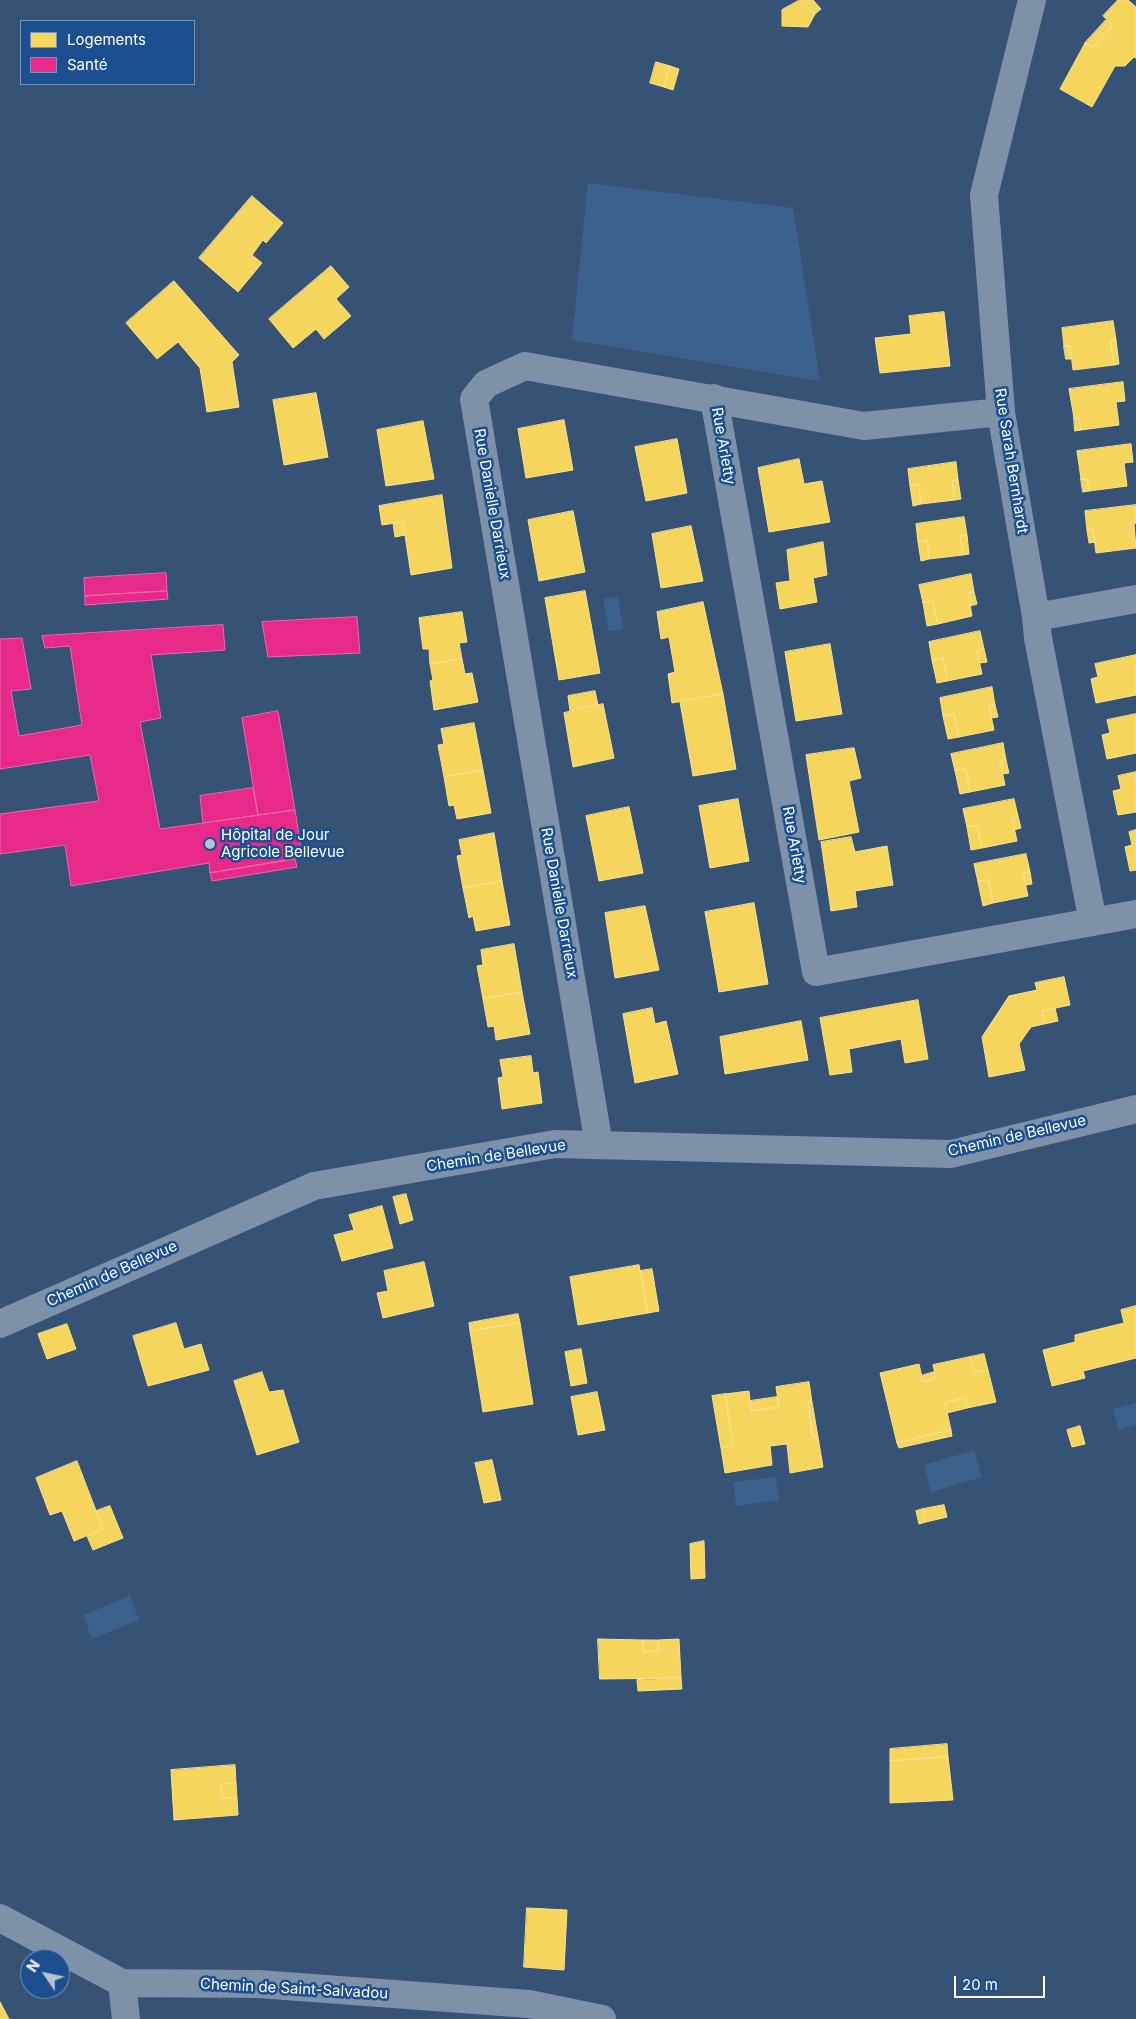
<!DOCTYPE html>
<meta charset="utf-8">
<style>
body{margin:0}
#map{position:relative;width:1136px;height:2019px;overflow:hidden;background:#365274;font-family:Inter,sans-serif}
canvas{display:block}
.legend{position:absolute;left:20px;top:20px;width:175px;height:65px;box-sizing:border-box;background:#1b4f8f;border:1px solid #7695bc;margin:0;padding:6px 9px;list-style:none;font-size:15px;color:#fff}
.legend li{display:flex;align-items:center;gap:10px;height:25px}
.legend b{width:25px;border:1px solid #7695bc}
.north{position:absolute;left:20px;top:1949px;width:50px;height:50px;box-sizing:border-box;background:#1b4f8f;border:1px solid #7695bc;border-radius:50%;rotate:304deg;font-size:14px;font-weight:700;line-height:20px;text-align:center;color:#fff}
.north::after{content:'';display:block;margin:auto;width:18px;height:22px;background:#b9c2ce;clip-path:polygon(50% 0,100% 100%,50% 72%,0 100%)}
.scale{position:absolute;left:954px;top:1976px;width:91px;height:22px;box-sizing:border-box;border:2px solid #fff;border-top:0;padding-left:6px;font-size:15px;line-height:18px;white-space:nowrap;color:#fff;-webkit-text-stroke:4px #1b4f8f;paint-order:stroke}
</style>
<div id="map">
<canvas width="1136" height="2019"></canvas>
<ul class="legend">
<li><b style="height:14px;background:#f6d55c"></b>Logements</li>
<li><b style="height:14px;background:#e7298a"></b>Santé</li>
</ul>
<div class="north">N</div>
<div class="scale">20 m</div>
</div>
<script>
const ctx = document.querySelector('canvas').getContext('2d');
ctx.lineJoin = 'round';
function fillPath(path, color) {
  ctx.fillStyle = color;
  ctx.fill(path, 'evenodd');
}
function stroke(path, color, width, dash) {
  ctx.strokeStyle = color;
  ctx.lineWidth = width;
  ctx.lineCap = dash ? 'butt' : 'round';
  ctx.setLineDash(dash || []);
  ctx.stroke(path);
}
function write(font, color, halo, rows, align = 'center') {
  ctx.font = font + ' Inter,sans-serif';
  ctx.lineWidth = 5;
  ctx.setLineDash([]);
  ctx.textBaseline = 'middle';
  ctx.strokeStyle = halo;
  ctx.fillStyle = color;
  for (const [text, x, y, turn = 0] of rows) {
    ctx.save();
    ctx.translate(x, y);
    ctx.rotate((+turn || 0) * Math.PI / 180);
    ctx.textAlign = isNaN(turn) ? turn : align;
    if (halo) ctx.strokeText(text, 0, 0);
    ctx.fillText(text, 0, 0);
    ctx.restore();
  }
}
const water = new Path2D(`
 M 588,183 L 793,208 L 820,381 L 572,340 Z
 M 618,597 L 623,629 L 609,631 L 603,599 Z
 M 1136,1403 L 1136,1425 L 1119,1430 L 1113,1409 Z
 M 974,1450 L 982,1477 L 931,1492 L 924,1465 Z
 M 776,1477 L 779,1500 L 736,1506 L 733,1482 Z
 M 130,1596 L 139,1620 L 92,1639 L 83,1615 Z`);
const homes = new Path2D(`
 M 800,0 L 815,14 L 808,27 L 782,26 L 782,10 Z
 M 801,0 L 813,0 L 821,9 L 815,14 Z
 M 1118,0 L 1128,0 L 1136,7 L 1136,58 L 1134,57 L 1125,66 L 1115,66 L 1092,107 L 1060,89 L 1085,43 L 1093,47 L 1113,25 L 1103,16 Z
 M 1106,20 L 1113,25 L 1093,47 L 1085,43 Z
 M 656,62 L 670,66 L 664,87 L 650,83 Z
 M 670,66 L 679,69 L 673,90 L 664,87 Z
 M 252,196 L 283,223 L 266,243 L 263,240 L 252,255 L 262,263 L 238,292 L 199,258 Z
 M 331,266 L 349,287 L 336,299 L 351,316 L 324,339 L 316,329 L 293,348 L 269,319 Z
 M 174,281 L 239,355 L 232,362 L 239,407 L 207,412 L 200,368 L 178,342 L 157,359 L 126,323 Z
 M 944,312 L 950,366 L 880,373 L 875,338 L 911,334 L 909,316 Z
 M 1113,321 L 1116,340 L 1111,340 L 1114,365 L 1073,370 L 1070,346 L 1064,346 L 1062,328 Z
 M 1111,340 L 1116,340 L 1119,364 L 1114,365 Z
 M 1064,346 L 1070,346 L 1071,359 L 1066,359 Z
 M 1123,382 L 1125,401 L 1116,402 L 1119,425 L 1081,430 L 1079,418 L 1074,418 L 1069,389 Z
 M 316,393 L 328,457 L 284,465 L 273,400 Z
 M 1074,418 L 1079,418 L 1081,430 L 1075,431 Z
 M 564,420 L 573,470 L 526,478 L 518,429 Z
 M 423,421 L 434,479 L 386,486 L 377,430 Z
 M 677,439 L 687,493 L 646,501 L 635,447 Z
 M 1131,444 L 1133,462 L 1124,463 L 1127,486 L 1089,491 L 1087,479 L 1081,479 L 1077,451 Z
 M 799,459 L 804,484 L 822,481 L 830,522 L 769,532 L 758,468 Z
 M 956,462 L 958,480 L 952,481 L 955,500 L 921,504 L 919,485 L 910,486 L 908,469 Z
 M 1081,479 L 1087,479 L 1089,491 L 1083,492 Z
 M 958,480 L 961,499 L 955,500 L 952,481 Z
 M 919,485 L 921,504 L 913,506 L 910,486 Z
 M 442,495 L 452,568 L 411,575 L 403,522 L 382,525 L 379,506 Z
 M 1136,505 L 1136,523 L 1134,524 L 1136,548 L 1096,553 L 1093,529 L 1087,530 L 1085,511 Z
 M 573,511 L 585,572 L 539,581 L 528,520 Z
 M 964,517 L 967,535 L 960,536 L 963,555 L 929,559 L 927,540 L 918,542 L 916,524 Z
 M 403,522 L 405,535 L 395,537 L 393,523 Z
 M 691,526 L 703,581 L 661,588 L 652,534 Z
 M 1093,529 L 1095,542 L 1089,543 L 1087,530 Z
 M 967,535 L 969,554 L 963,555 L 960,536 Z
 M 927,540 L 929,559 L 921,561 L 918,542 Z
 M 823,542 L 827,575 L 813,578 L 817,602 L 780,609 L 776,583 L 790,581 L 787,550 Z
 M 971,574 L 974,592 L 968,593 L 972,616 L 938,624 L 933,601 L 923,603 L 919,585 Z
 M 585,591 L 600,673 L 559,680 L 545,598 Z
 M 974,592 L 977,604 L 970,606 L 968,593 Z
 M 933,601 L 938,624 L 927,626 L 923,603 Z
 M 703,602 L 723,694 L 672,703 L 668,674 L 675,672 L 669,637 L 661,639 L 657,612 Z
 M 462,612 L 467,642 L 459,643 L 462,659 L 430,664 L 429,649 L 423,649 L 419,618 Z
 M 980,631 L 984,649 L 977,651 L 982,674 L 947,681 L 943,658 L 932,660 L 929,642 Z
 M 830,644 L 842,714 L 796,721 L 785,652 Z
 M 984,649 L 987,662 L 980,663 L 977,651 Z
 M 1136,655 L 1136,695 L 1096,703 L 1091,679 L 1098,677 L 1095,664 Z
 M 943,658 L 947,681 L 937,683 L 932,660 Z
 M 462,659 L 465,674 L 472,673 L 478,702 L 434,710 L 430,681 L 433,680 L 430,664 Z
 M 992,687 L 995,705 L 989,706 L 994,730 L 959,737 L 954,714 L 943,716 L 940,698 Z
 M 595,691 L 598,705 L 570,711 L 568,696 Z
 M 723,694 L 736,769 L 693,776 L 680,702 Z
 M 603,704 L 614,758 L 573,767 L 564,713 Z
 M 995,705 L 998,717 L 991,718 L 989,706 Z
 M 954,714 L 959,737 L 948,739 L 943,716 Z
 M 1136,714 L 1136,753 L 1107,759 L 1102,735 L 1110,733 L 1107,720 Z
 M 474,723 L 483,770 L 444,777 L 438,745 L 444,744 L 441,729 Z
 M 1003,743 L 1006,760 L 1000,762 L 1005,785 L 970,792 L 966,769 L 955,771 L 951,754 Z
 M 854,748 L 861,778 L 849,781 L 859,832 L 819,840 L 806,755 Z
 M 1006,760 L 1009,773 L 1003,774 L 1000,762 Z
 M 966,769 L 970,792 L 960,794 L 955,771 Z
 M 483,770 L 491,813 L 457,819 L 454,805 L 449,806 L 444,777 Z
 M 1136,772 L 1136,812 L 1118,815 L 1113,791 L 1121,789 L 1118,776 Z
 M 738,799 L 749,861 L 710,868 L 699,806 Z
 M 1014,799 L 1018,816 L 1012,818 L 1017,841 L 982,848 L 977,825 L 967,827 L 963,809 Z
 M 629,807 L 643,873 L 599,881 L 586,816 Z
 M 1018,816 L 1021,828 L 1014,830 L 1012,818 Z
 M 977,825 L 982,848 L 971,850 L 967,827 Z
 M 1136,830 L 1136,870 L 1130,871 L 1125,847 L 1132,845 L 1129,832 Z
 M 494,833 L 502,881 L 463,888 L 457,856 L 462,855 L 459,840 Z
 M 851,837 L 855,852 L 887,846 L 893,885 L 855,891 L 857,907 L 831,911 L 821,842 Z
 M 1026,854 L 1030,872 L 1023,873 L 1028,896 L 993,903 L 989,880 L 978,882 L 974,864 Z
 M 1030,872 L 1032,884 L 1026,885 L 1023,873 Z
 M 989,880 L 993,903 L 983,906 L 978,882 Z
 M 502,881 L 510,925 L 476,931 L 473,916 L 469,918 L 463,888 Z
 M 754,903 L 768,984 L 719,992 L 705,912 Z
 M 645,906 L 659,970 L 615,978 L 605,913 Z
 M 514,944 L 522,992 L 483,999 L 477,966 L 483,965 L 481,950 Z
 M 1064,977 L 1070,1005 L 1042,1011 L 1044,1024 L 1031,1027 L 1019,1044 L 1025,1070 L 989,1077 L 982,1037 L 1009,996 L 1037,990 L 1035,983 Z
 M 522,992 L 530,1034 L 496,1040 L 494,1026 L 488,1027 L 483,999 Z
 M 918,1000 L 928,1059 L 905,1063 L 901,1039 L 849,1049 L 852,1072 L 830,1075 L 820,1018 Z
 M 652,1008 L 655,1024 L 666,1021 L 678,1074 L 635,1083 L 623,1014 Z
 M 1055,1008 L 1058,1021 L 1044,1024 L 1042,1011 Z
 M 801,1021 L 808,1060 L 725,1074 L 720,1037 Z
 M 531,1056 L 533,1073 L 538,1072 L 542,1103 L 502,1109 L 498,1078 L 503,1077 L 500,1060 Z
 M 406,1194 L 413,1220 L 400,1224 L 393,1197 Z
 M 382,1206 L 393,1248 L 342,1261 L 334,1235 L 354,1230 L 349,1215 Z
 M 424,1262 L 434,1306 L 383,1318 L 377,1293 L 388,1291 L 384,1271 Z
 M 639,1265 L 648,1313 L 578,1325 L 570,1277 Z
 M 652,1269 L 659,1311 L 648,1313 L 640,1271 Z
 M 1136,1306 L 1136,1358 L 1083,1371 L 1085,1378 L 1052,1386 L 1043,1350 L 1075,1342 L 1075,1335 L 1124,1323 L 1121,1310 Z
 M 518,1314 L 520,1323 L 470,1331 L 469,1323 Z
 M 176,1323 L 184,1349 L 201,1344 L 209,1370 L 148,1386 L 133,1336 Z
 M 520,1323 L 533,1404 L 483,1412 L 470,1331 Z
 M 67,1324 L 76,1349 L 47,1359 L 38,1334 Z
 M 581,1349 L 587,1383 L 571,1386 L 565,1352 Z
 M 984,1354 L 988,1370 L 974,1372 L 970,1357 Z
 M 970,1357 L 974,1372 L 988,1370 L 996,1402 L 967,1408 L 965,1398 L 945,1403 L 951,1430 L 897,1443 L 880,1373 L 919,1364 L 923,1382 L 936,1378 L 933,1365 Z
 M 262,1372 L 269,1392 L 283,1390 L 299,1442 L 257,1455 L 234,1381 Z
 M 934,1372 L 936,1378 L 923,1382 L 921,1376 Z
 M 809,1382 L 812,1402 L 808,1402 L 813,1437 L 818,1437 L 823,1467 L 790,1473 L 787,1444 L 770,1446 L 772,1465 L 725,1473 L 721,1448 L 733,1446 L 725,1394 L 749,1391 L 751,1411 L 779,1407 L 776,1387 Z
 M 597,1392 L 605,1430 L 578,1435 L 571,1397 Z
 M 725,1394 L 733,1446 L 721,1448 L 712,1396 Z
 M 777,1397 L 779,1407 L 751,1411 L 750,1401 Z
 M 965,1398 L 967,1408 L 947,1413 L 945,1403 Z
 M 808,1402 L 812,1402 L 818,1437 L 813,1437 Z
 M 1080,1426 L 1085,1444 L 1072,1447 L 1067,1430 Z
 M 951,1430 L 952,1436 L 899,1448 L 897,1443 Z
 M 492,1460 L 501,1500 L 484,1503 L 475,1463 Z
 M 77,1461 L 103,1529 L 74,1541 L 62,1511 L 50,1515 L 36,1478 Z
 M 944,1505 L 947,1517 L 926,1522 L 923,1509 Z
 M 110,1506 L 123,1538 L 93,1550 L 87,1536 L 103,1529 L 96,1511 Z
 M 923,1509 L 926,1522 L 919,1524 L 916,1511 Z
 M 704,1541 L 705,1578 L 691,1579 L 690,1544 Z
 M 598,1639 L 643,1640 L 644,1652 L 659,1651 L 658,1640 L 679,1639 L 681,1678 L 600,1679 Z
 M 643,1640 L 658,1640 L 659,1651 L 644,1652 Z
 M 681,1678 L 682,1689 L 638,1691 L 637,1680 Z
 M 947,1744 L 948,1757 L 890,1761 L 890,1749 Z
 M 948,1757 L 953,1800 L 890,1803 L 890,1761 Z
 M 235,1765 L 236,1783 L 221,1784 L 222,1798 L 237,1798 L 238,1815 L 174,1820 L 171,1770 Z
 M 236,1783 L 237,1798 L 222,1798 L 221,1784 Z
 M 527,1908 L 567,1910 L 564,1970 L 524,1967 Z
 M 0,2002 L 9,2019 L 0,2019 Z`);
const health = new Path2D(`
 M 166,573 L 167,591 L 85,596 L 84,578 Z
 M 167,591 L 168,599 L 85,605 L 85,596 Z
 M 357,617 L 360,653 L 268,657 L 262,622 Z
 M 223,625 L 225,650 L 151,655 L 161,718 L 140,722 L 160,829 L 295,810 L 301,848 L 294,850 L 295,859 L 210,873 L 209,863 L 71,886 L 65,845 L 0,854 L 0,814 L 99,801 L 90,755 L 0,769 L 0,639 L 22,638 L 31,689 L 11,691 L 19,736 L 82,725 L 70,646 L 45,648 L 42,636 Z
 M 278,711 L 295,810 L 258,815 L 242,718 Z
 M 253,788 L 258,815 L 203,823 L 200,796 Z
 M 295,859 L 297,867 L 212,881 L 210,873 Z`);
const minor = new Path2D(`
 M 1032,0 L 984,195 L 1001,412 L 1036,617 L 1038,638 L 1093,922
 M 714,398 L 816,972 L 1136,914
 M 1036,617 L 1136,599
 M 599,1145 L 474,399 L 486,384 L 525,366 L 864,426 L 1001,412
 M 0,1324 L 314,1186 L 555,1144 L 951,1154 L 1136,1109
 M 0,1918 L 122,1983 L 258,1984 L 529,2004 L 602,2019
 M 122,1983 L 126,2019`);
const markers = [
 [210,844,6,"#b9c2ce"]
];
const streetNames = [
 ["Rue Arletty",723,446,80],
 ["Rue Sarah Bernhardt",1011,461,81],
 ["Rue Danielle Darrieux",492,504,80],
 ["Rue Arletty",794,845,80],
 ["Rue Danielle Darrieux",559,903,80],
 ["Chemin de Bellevue",1017,1136,-13],
 ["Chemin de Bellevue",496,1156,-9],
 ["Chemin de Bellevue",112,1274,-24],
 ["Chemin de Saint-Salvadou",294,1989,3]
];
const poiNames = [
 ["Hôpital de Jour",221,835],
 ["Agricole Bellevue",221,852]
];
fillPath(water, '#3b618d');
fillPath(homes, '#f6d55c');
stroke(homes, '#f9e28d', 1);
fillPath(health, '#e7298a');
stroke(health, '#ee69ad', 1);
stroke(minor, '#7d92a8', 28);
for (const [x, y, r, color] of markers) {
  const dot = new Path2D();
  dot.arc(x, y, r, 0, 2 * Math.PI);
  ctx.fillStyle = color;
  ctx.fill(dot);
  stroke(dot, '#1b4f8f', 2);
}
write('15px', '#fff', '#1b4f8f', streetNames);
write('15px', '#fff', '#1b4f8f', poiNames, 'left');
</script>
